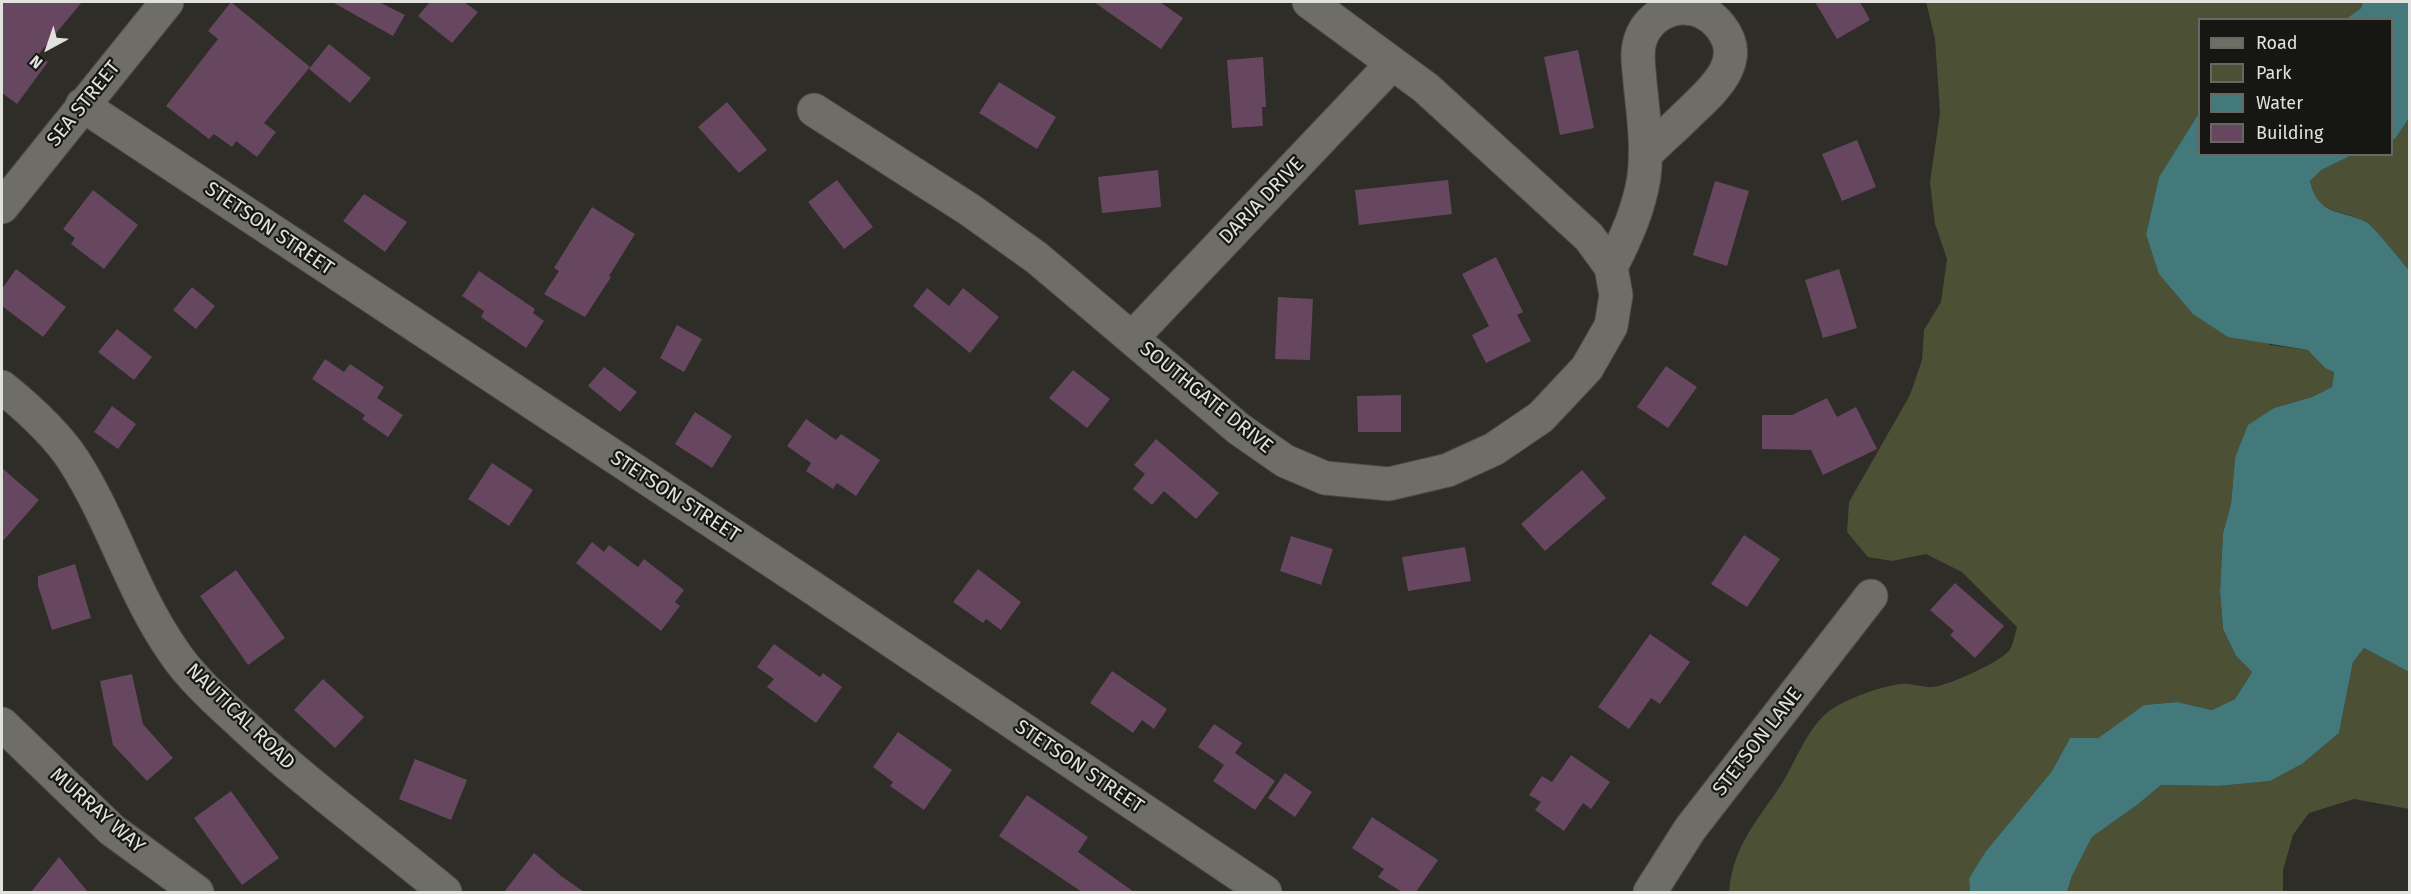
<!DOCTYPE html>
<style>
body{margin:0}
#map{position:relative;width:2411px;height:894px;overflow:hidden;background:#2e2d27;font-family:"Fira Sans",sans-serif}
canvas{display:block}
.frame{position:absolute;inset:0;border:3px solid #e1e1dd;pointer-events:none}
.legend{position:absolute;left:2198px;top:18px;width:195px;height:138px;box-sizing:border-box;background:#161613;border:2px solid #676764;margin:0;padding:8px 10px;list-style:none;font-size:18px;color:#e1e1dd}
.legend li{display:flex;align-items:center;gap:12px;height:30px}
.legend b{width:30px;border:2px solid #676764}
.north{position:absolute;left:18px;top:18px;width:60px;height:60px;-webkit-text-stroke:4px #161613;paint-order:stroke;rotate:220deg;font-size:16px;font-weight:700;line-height:24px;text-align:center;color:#e1e1dd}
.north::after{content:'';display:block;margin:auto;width:21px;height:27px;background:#e1e1dd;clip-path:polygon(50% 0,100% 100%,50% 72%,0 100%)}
</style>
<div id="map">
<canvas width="2411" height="894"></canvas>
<div class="frame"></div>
<ul class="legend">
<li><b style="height:8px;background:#6e6d66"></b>Road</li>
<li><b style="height:16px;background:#4c5034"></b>Park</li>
<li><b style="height:16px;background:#44797c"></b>Water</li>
<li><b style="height:16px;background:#66475f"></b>Building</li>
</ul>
<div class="north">N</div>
</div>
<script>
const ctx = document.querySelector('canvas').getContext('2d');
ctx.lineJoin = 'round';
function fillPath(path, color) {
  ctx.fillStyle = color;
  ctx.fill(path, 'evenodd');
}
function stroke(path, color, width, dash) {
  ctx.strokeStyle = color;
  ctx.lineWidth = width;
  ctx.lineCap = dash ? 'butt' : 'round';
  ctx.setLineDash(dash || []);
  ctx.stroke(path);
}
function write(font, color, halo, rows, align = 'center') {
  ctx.font = font + ' "Fira Sans",sans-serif';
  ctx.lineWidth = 4.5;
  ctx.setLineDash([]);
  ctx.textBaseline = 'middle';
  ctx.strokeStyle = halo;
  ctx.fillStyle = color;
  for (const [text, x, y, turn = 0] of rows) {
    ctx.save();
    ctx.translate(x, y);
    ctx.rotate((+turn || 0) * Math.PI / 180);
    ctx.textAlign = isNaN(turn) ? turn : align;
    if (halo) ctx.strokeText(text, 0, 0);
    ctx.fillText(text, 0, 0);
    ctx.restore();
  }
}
const green = new Path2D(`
 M 1926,2 L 2363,2 L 2361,8 L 2346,19 L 2200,20 L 2199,113 L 2159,177 L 2146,233 L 2159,273 L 2270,345 L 2309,350 L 2325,368 L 2334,372 L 2332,387 L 2312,397 L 2274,408 L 2235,458 L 2231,504 L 2223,533 L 2220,591 L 2223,629 L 2236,656 L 2252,672 L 2235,699 L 2212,710 L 2177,702 L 2144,705 L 2098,738 L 2070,738 L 2052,771 L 1986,851 L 1969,878 L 1970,892 L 1729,892 C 1733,848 1753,826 1777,791 C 1795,766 1804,731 1829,711 C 1843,700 1884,685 1902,684 C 1912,683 1923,688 1933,687 C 1949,685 1996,664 2008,652 C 2013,647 2015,634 2017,627 L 1962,572 L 1926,554 L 1892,561 L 1868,557 L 1847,532 L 1849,502 L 1910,395 L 1922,360 L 1924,330 L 1941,302 L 1947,259 L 1935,224 L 1930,182 L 1940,113 L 1935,39 Z
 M 2409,118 L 2409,270 C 2401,261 2374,226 2366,222 C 2340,208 2318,217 2310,181 L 2320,170 L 2352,155 L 2392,154 L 2392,140 L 2395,139 Z
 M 2364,648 L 2409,672 L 2409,809 L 2354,799 L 2309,813 L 2293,835 L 2283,870 L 2283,892 L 2067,892 L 2072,876 L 2092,837 L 2137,805 L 2161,785 L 2219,786 L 2269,781 L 2302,764 L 2339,733 L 2353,662 Z`);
const water = new Path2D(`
 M 2363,2 L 2409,2 L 2409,118 L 2395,139 L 2392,140 L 2392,20 L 2346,19 L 2361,8 Z
 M 2199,113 L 2200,154 L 2352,155 L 2321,170 L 2310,181 C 2318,217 2341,209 2366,222 C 2374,226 2401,261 2409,270 L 2409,672 L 2364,648 L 2353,662 L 2339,733 L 2302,764 L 2270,781 L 2219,786 L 2161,785 L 2137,805 L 2092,837 L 2072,876 L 2067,892 L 1970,892 L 1969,878 L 1986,851 L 2052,771 L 2070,738 L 2098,738 L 2144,705 L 2177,702 L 2212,710 L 2235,699 L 2252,672 L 2236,656 L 2223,629 L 2220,591 L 2223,533 L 2231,504 L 2235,458 L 2248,425 L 2274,408 L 2312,397 L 2332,387 L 2334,372 L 2325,368 L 2308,350 L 2228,337 L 2193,314 L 2159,274 L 2146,234 L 2159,177 Z`);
const building = new Path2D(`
 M 2,2 L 82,2 L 38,55 L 48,62 L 17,104 L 2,93 Z
 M 231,2 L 310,67 L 264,123 L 276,132 L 257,157 L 236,141 L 232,147 L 214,134 L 209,139 L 166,106 L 218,39 L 208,31 Z
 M 332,2 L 379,2 L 405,15 L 393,36 Z
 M 430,2 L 464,2 L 478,12 L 452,43 L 418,16 Z
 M 1094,2 L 1160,2 L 1183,18 L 1161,49 Z
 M 1815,2 L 1860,2 L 1870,20 L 1837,39 Z
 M 329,44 L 371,78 L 350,103 L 309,69 Z
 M 1578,50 L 1594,128 L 1560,135 L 1544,57 Z
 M 1263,57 L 1266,107 L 1262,107 L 1263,126 L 1232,128 L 1227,60 Z
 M 999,82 L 1056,117 L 1037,149 L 979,113 Z
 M 727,102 L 767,150 L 739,173 L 698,127 Z
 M 1857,140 L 1876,187 L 1842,201 L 1822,154 Z
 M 1158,170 L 1161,207 L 1102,213 L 1098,177 Z
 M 837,180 L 873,227 L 844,249 L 808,202 Z
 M 1448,180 L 1452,214 L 1359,225 L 1355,190 Z
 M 1715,181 L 1749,191 L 1727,266 L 1693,255 Z
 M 93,190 L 138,225 L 104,269 L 71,244 L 75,238 L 63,229 Z
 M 364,194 L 407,222 L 385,252 L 343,221 Z
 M 592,207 L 635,234 L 609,276 L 611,277 L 585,317 L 544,294 L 559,271 L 554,268 Z
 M 1496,257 L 1523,312 L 1517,315 L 1531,341 L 1486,363 L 1472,335 L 1489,326 L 1462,274 Z
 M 16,269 L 66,307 L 43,337 L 2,306 L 2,289 Z
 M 1839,269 L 1857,328 L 1823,338 L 1805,280 Z
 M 479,271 L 535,309 L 533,313 L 544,321 L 526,348 L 481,317 L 484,311 L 462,296 Z
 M 192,287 L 215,306 L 196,329 L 173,310 Z
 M 927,288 L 949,306 L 963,288 L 999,317 L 970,353 L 913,306 Z
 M 1278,297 L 1313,299 L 1310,360 L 1275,359 Z
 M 677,325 L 702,339 L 684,372 L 660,358 Z
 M 117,329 L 152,357 L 134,380 L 98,352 Z
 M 325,359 L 344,372 L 350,364 L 384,387 L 377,398 L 403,415 L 388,437 L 362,419 L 365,415 L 312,379 Z
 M 1666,366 L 1697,387 L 1668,428 L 1637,407 Z
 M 604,367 L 637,392 L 620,412 L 588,386 Z
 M 1073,370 L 1110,399 L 1087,428 L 1049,398 Z
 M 1401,395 L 1401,432 L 1358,432 L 1357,396 Z
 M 1827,398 L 1837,417 L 1856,407 L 1877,449 L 1823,475 L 1811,450 L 1762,449 L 1762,415 L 1792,415 Z
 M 112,406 L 136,424 L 118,449 L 94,432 Z
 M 695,412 L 732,436 L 712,468 L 675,444 Z
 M 806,419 L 836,440 L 841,434 L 880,460 L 856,496 L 837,483 L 833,489 L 806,471 L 811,463 L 787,446 Z
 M 1156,439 L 1219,493 L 1196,519 L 1164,491 L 1152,505 L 1133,489 L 1145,474 L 1134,465 Z
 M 492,463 L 533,490 L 509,526 L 468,499 Z
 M 2,468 L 39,500 L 2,542 Z
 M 1582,470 L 1606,498 L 1545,551 L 1521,524 Z
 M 1744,535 L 1780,559 L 1747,607 L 1711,584 Z
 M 1291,536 L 1333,549 L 1321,585 L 1280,571 Z
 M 592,542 L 604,552 L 609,545 L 638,567 L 644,559 L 684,590 L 675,602 L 680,606 L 661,631 L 576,563 Z
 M 1465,547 L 1471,581 L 1408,591 L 1402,557 Z
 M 75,564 L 91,618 L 52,630 L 38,586 L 38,576 Z
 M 978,569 L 1021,602 L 1001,630 L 986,619 L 983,623 L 953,602 Z
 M 236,570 L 285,638 L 248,665 L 200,596 Z
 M 1955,583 L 2004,626 L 1975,658 L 1950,635 L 1954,631 L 1930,610 Z
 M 1650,634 L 1690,662 L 1660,704 L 1651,698 L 1629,729 L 1598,707 Z
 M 774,644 L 820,677 L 823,673 L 842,687 L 816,723 L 767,687 L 774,679 L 757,667 Z
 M 1112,671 L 1167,709 L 1154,729 L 1142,720 L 1133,733 L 1090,703 Z
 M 132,674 L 143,724 L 173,758 L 147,781 L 113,745 L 100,681 Z
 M 323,679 L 364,717 L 335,748 L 294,710 Z
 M 1214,724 L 1242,743 L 1235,753 L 1275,781 L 1255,810 L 1213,781 L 1224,765 L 1198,747 Z
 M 898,732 L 952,770 L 924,810 L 890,786 L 893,782 L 873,767 Z
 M 1571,755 L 1610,782 L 1591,809 L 1583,803 L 1564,831 L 1535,810 L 1541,802 L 1529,795 L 1542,776 L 1552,782 Z
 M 415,759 L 467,780 L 451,820 L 399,799 Z
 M 1285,773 L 1312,792 L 1295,817 L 1268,798 Z
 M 231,791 L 279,858 L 242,885 L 194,818 Z
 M 1027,795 L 1088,837 L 1078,852 L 1134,892 L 1082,892 L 999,836 Z
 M 1372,817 L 1438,860 L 1416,892 L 1402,892 L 1378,877 L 1384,869 L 1352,848 Z
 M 534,853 L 561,876 L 584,892 L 504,892 Z
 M 59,857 L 88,892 L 31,892 Z`);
const minor = new Path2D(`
 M 82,105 L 813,588 L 1265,892
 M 814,110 L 970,210 L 1037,258 L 1239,429 L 1285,461 L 1325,478 L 1389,484 L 1448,470 L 1494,449 L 1541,417 L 1587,368 L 1611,326 L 1616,295 L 1611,267 L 1589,237 L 1426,88 L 1309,2
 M 2,207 L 167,2
 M 1611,267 C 1626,238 1639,209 1644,177 C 1648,145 1643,113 1640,82 C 1639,68 1636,54 1640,41 C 1645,23 1661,10 1680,8 C 1695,7 1710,13 1720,26 C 1748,61 1713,90 1689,113 C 1675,127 1660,140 1646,154
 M 1132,338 L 1392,64
 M 2,387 C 28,408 56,433 74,461 C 113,522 132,592 173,651 C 191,678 218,702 242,724 C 306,784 378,836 445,892
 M 2,724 L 112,830 L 197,892
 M 1650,892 L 1690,829 L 1871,596`);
const streetNames = [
 ["SEA STREET",84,104,-51],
 ["DARIA DRIVE",1262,201,-46],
 ["STETSON STREET",269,229,34],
 ["SOUTHGATE DRIVE",1206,398,39],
 ["STETSON STREET",675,497,33],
 ["NAUTICAL ROAD",240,717,44],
 ["STETSON LANE",1758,742,-52],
 ["STETSON STREET",1079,767,34],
 ["MURRAY WAY",97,811,41]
];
fillPath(green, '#4c5034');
fillPath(water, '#44797c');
fillPath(building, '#66475f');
stroke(minor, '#4c4b45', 35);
stroke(minor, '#6e6d66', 33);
write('20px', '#e1e1dd', '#161613', streetNames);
</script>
